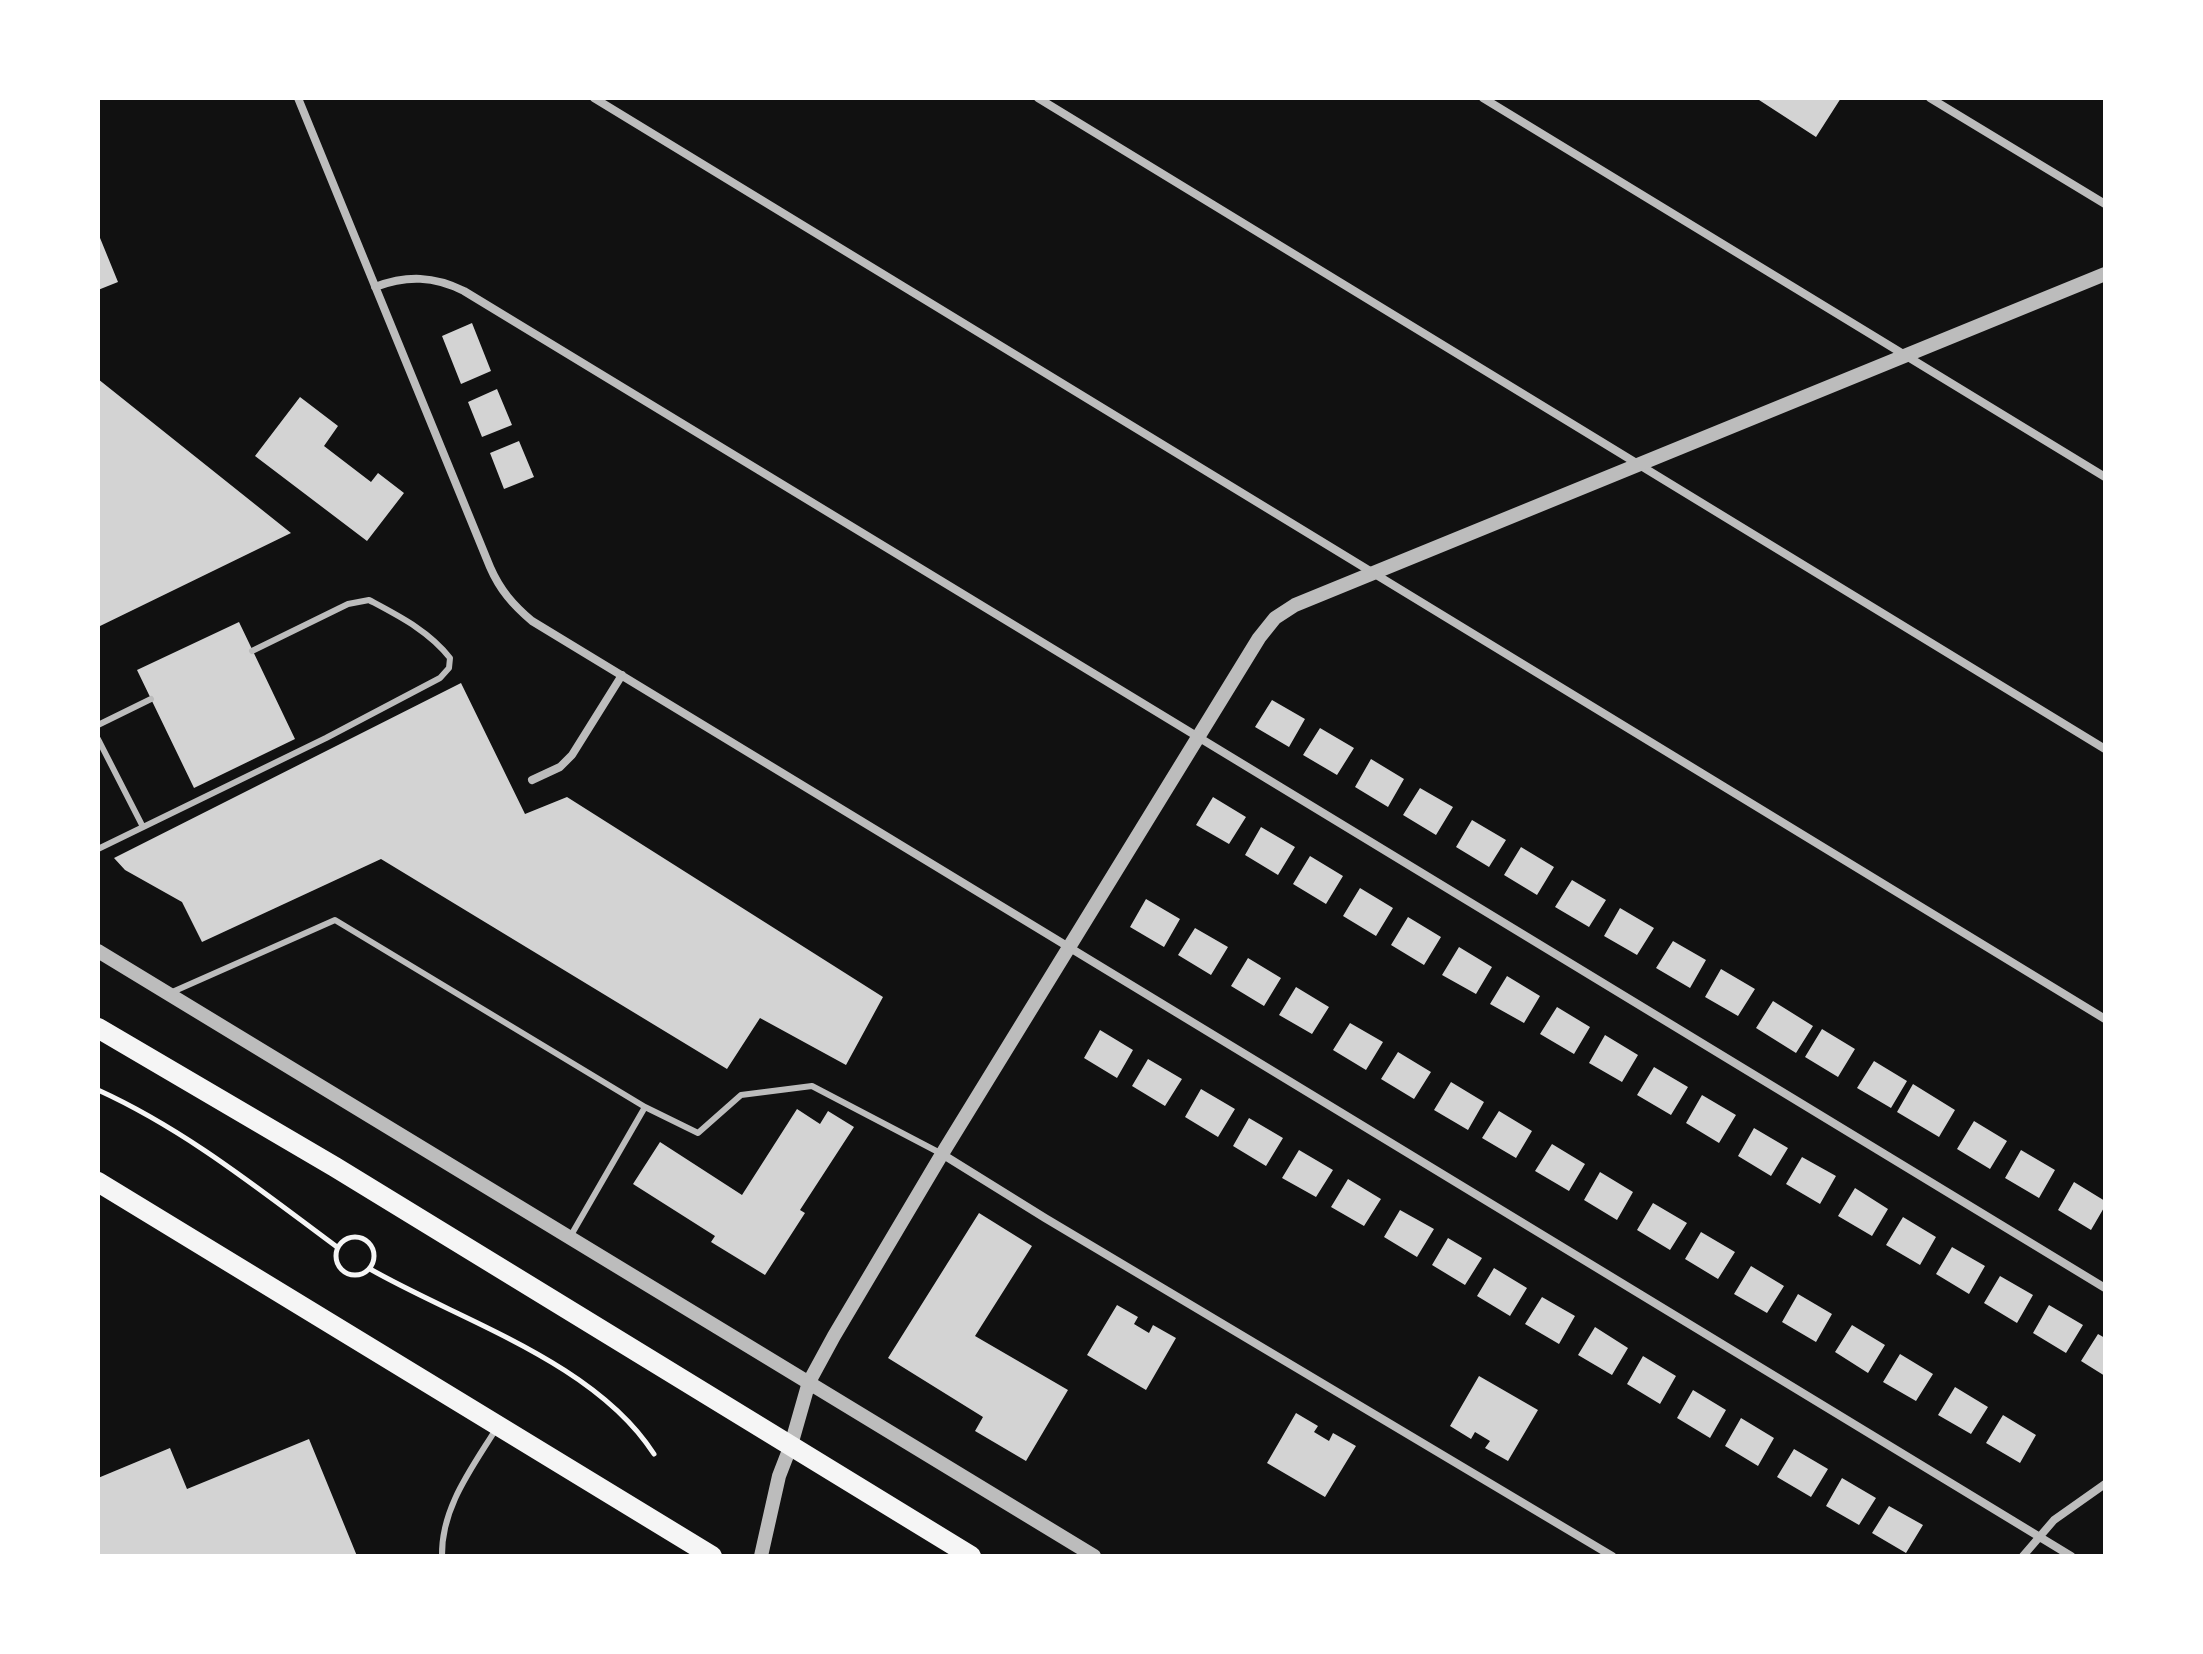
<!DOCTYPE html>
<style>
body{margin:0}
#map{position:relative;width:2203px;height:1654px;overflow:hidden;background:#111;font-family:"Source Sans 3",sans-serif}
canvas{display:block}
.frame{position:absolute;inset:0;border:100px solid #fff;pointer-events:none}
</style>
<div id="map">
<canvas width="2203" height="1654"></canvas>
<div class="frame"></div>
</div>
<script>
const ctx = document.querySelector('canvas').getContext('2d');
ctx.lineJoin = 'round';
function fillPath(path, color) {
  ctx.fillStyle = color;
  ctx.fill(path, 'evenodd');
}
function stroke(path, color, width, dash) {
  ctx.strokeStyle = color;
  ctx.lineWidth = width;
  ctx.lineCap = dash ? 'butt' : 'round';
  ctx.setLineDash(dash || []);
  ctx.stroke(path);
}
const building = new Path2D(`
 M 1761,98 L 1841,98 L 1816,137 L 1759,100 Z
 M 98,233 L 118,282 L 98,290 Z
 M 472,323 L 491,371 L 461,384 L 442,336 Z
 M 98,379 L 291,533 L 98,627 Z
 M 497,389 L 512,425 L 482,437 L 468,402 Z
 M 300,397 L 338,426 L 324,446 L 371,482 L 378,473 L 404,493 L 367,541 L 255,456 Z
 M 519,441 L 534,477 L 504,489 L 490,453 Z
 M 239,622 L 295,739 L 194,788 L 137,670 Z
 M 461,683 L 525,814 L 567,797 L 883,997 L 846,1065 L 760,1018 L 727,1069 L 381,859 L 202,942 L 182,902 L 125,870 L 114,858 Z
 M 1272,700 L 1305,719 L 1289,747 L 1255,727 Z
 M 1320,728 L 1354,748 L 1337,775 L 1303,755 Z
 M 1371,759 L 1404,779 L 1388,807 L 1355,787 Z
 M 1420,788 L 1453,807 L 1436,835 L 1403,815 Z
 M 1213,797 L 1246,817 L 1229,844 L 1196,825 Z
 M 1472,820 L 1506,840 L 1489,867 L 1456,847 Z
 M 1261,827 L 1295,847 L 1278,875 L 1245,855 Z
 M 1521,847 L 1554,867 L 1537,895 L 1504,875 Z
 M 1310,856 L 1343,876 L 1326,904 L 1293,884 Z
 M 1572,880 L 1606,900 L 1589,927 L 1555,907 Z
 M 1360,888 L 1393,908 L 1376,936 L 1343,916 Z
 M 1146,899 L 1180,919 L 1164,947 L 1130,927 Z
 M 1620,908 L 1654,928 L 1637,955 L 1604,936 Z
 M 1408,917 L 1441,937 L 1424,965 L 1391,945 Z
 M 1195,928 L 1228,947 L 1211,975 L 1178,955 Z
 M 1673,941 L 1706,960 L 1690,988 L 1656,968 Z
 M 1459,947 L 1492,967 L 1476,994 L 1442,975 Z
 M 1248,958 L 1281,978 L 1264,1006 L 1231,986 Z
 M 1721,969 L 1755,989 L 1738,1016 L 1705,997 Z
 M 1507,976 L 1540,996 L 1524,1023 L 1490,1004 Z
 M 1296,987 L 1329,1007 L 1312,1034 L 1279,1015 Z
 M 1773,1001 L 1813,1026 L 1796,1053 L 1756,1028 Z
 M 1557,1007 L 1590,1027 L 1574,1054 L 1540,1034 Z
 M 1350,1023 L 1383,1042 L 1366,1070 L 1333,1050 Z
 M 1822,1029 L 1855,1049 L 1838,1077 L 1805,1057 Z
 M 1100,1030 L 1133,1050 L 1117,1078 L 1084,1058 Z
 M 1605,1035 L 1638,1055 L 1622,1082 L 1589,1063 Z
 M 1398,1052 L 1431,1072 L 1414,1099 L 1381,1079 Z
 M 1148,1059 L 1182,1079 L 1165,1106 L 1132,1086 Z
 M 1874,1061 L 1907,1081 L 1891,1108 L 1857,1088 Z
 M 1654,1067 L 1688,1087 L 1671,1115 L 1637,1095 Z
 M 1451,1082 L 1484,1102 L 1468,1130 L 1434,1110 Z
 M 1913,1084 L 1955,1110 L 1939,1137 L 1897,1112 Z
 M 1201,1089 L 1235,1109 L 1218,1137 L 1185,1117 Z
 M 1702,1095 L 1736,1115 L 1719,1143 L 1686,1123 Z
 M 797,1109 L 820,1124 L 828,1111 L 854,1127 L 800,1210 L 805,1213 L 765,1275 L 711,1242 L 715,1236 L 633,1184 L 660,1142 L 742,1195 Z
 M 1499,1111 L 1532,1131 L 1516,1158 L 1482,1138 Z
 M 1249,1118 L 1283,1138 L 1266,1166 L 1233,1146 Z
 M 1974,1121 L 2007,1141 L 1990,1169 L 1957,1149 Z
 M 1754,1128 L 1788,1148 L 1771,1176 L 1738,1156 Z
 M 1552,1144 L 1585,1164 L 1569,1191 L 1535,1171 Z
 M 1299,1150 L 1333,1170 L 1316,1197 L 1282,1178 Z
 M 2021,1150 L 2055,1170 L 2039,1198 L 2005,1178 Z
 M 1802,1157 L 1836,1176 L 1820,1204 L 1786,1184 Z
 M 1600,1172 L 1633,1192 L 1617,1220 L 1584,1200 Z
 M 1348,1179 L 1381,1199 L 1364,1226 L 1331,1207 Z
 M 2074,1182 L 2105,1201 L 2105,1206 L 2091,1230 L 2058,1210 Z
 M 1855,1188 L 1888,1209 L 1872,1236 L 1838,1216 Z
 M 1653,1203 L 1687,1223 L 1670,1250 L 1637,1230 Z
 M 1400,1210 L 1434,1229 L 1417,1257 L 1384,1237 Z
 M 979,1213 L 1032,1246 L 975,1336 L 1068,1390 L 1026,1461 L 975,1431 L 983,1417 L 888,1358 Z
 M 1903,1217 L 1936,1237 L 1920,1265 L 1886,1245 Z
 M 1701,1232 L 1735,1252 L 1718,1279 L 1685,1259 Z
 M 1448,1238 L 1482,1258 L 1465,1285 L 1432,1265 Z
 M 1952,1247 L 1985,1266 L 1969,1294 L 1936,1274 Z
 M 1751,1266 L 1784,1286 L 1767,1313 L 1734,1294 Z
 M 1494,1268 L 1527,1288 L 1510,1316 L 1477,1296 Z
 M 2000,1276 L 2033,1295 L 2017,1323 L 1984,1303 Z
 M 1798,1294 L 1832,1314 L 1816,1342 L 1782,1322 Z
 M 1542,1297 L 1575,1316 L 1559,1344 L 1525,1324 Z
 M 1117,1305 L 1138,1317 L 1134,1324 L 1149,1333 L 1153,1325 L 1176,1338 L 1146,1390 L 1087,1355 Z
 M 2049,1305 L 2083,1325 L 2066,1353 L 2033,1333 Z
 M 1852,1325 L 1885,1345 L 1868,1373 L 1835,1352 Z
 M 1595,1327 L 1628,1348 L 1612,1375 L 1578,1355 Z
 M 2098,1334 L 2105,1338 L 2105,1376 L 2081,1361 Z
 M 1900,1354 L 1933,1374 L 1916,1401 L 1883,1382 Z
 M 1643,1356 L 1676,1376 L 1660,1404 L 1627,1384 Z
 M 1479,1376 L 1538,1410 L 1508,1461 L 1485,1448 L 1490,1441 L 1475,1432 L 1471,1439 L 1450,1426 Z
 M 1955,1387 L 1988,1407 L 1971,1434 L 1938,1415 Z
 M 1693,1390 L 1726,1410 L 1710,1438 L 1677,1418 Z
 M 1296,1413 L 1318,1426 L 1314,1432 L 1329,1441 L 1333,1433 L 1356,1446 L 1325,1497 L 1267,1463 Z
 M 2003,1415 L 2036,1435 L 2020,1463 L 1986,1443 Z
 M 1741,1418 L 1774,1438 L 1758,1466 L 1725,1446 Z
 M 309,1439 L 357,1556 L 98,1556 L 98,1478 L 170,1448 L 187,1489 Z
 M 1794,1449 L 1828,1469 L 1811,1497 L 1777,1477 Z
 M 1842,1478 L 1876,1498 L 1859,1525 L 1826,1506 Z
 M 1889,1506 L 1923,1525 L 1906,1553 L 1872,1533 Z`);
const path = new Path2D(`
 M 98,1090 C 186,1130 260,1190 337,1247
 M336 1256a19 19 0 1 1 38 0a19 19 0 1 1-38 0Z
 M 370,1269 C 461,1321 595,1362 654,1454`);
const service = new Path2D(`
 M 98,725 L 151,699
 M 98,739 L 143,827
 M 98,849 L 326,738 L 440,678 L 449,668 L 450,658 C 429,631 399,616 369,600 L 348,604 L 252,651
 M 170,993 L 335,920 L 645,1107 L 570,1237
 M 645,1107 L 698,1133 L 741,1095 L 812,1086 L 942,1154
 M 442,1556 C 441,1508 472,1468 496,1429`);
const minor = new Path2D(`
 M 298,98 L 490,567 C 500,590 513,605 532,621 L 2071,1556
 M 594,98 L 2105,1019
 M 1038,98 L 2105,749
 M 1483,98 L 2105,477
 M 1930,98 L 2105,204
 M 375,287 C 407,275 434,276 464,291 L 2105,1288
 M 532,780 L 560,767 L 572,755 L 622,675
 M 942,1154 L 1045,1218 L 1612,1556
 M 2023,1556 L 2054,1520 L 2105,1484`);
const tertiary = new Path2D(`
 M 98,951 L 1094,1556
 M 761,1556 L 779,1476 L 791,1445 L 809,1382 L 834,1336 L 942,1154 L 1259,638 L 1275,618 L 1295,605 L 2105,274`);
const primary = new Path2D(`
 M 98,1028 L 335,1167 L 971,1556
 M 98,1182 L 712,1556`);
fillPath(building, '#d3d3d3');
stroke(path, '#f5f5f5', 5);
stroke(service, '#bcbcbc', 6);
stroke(minor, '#bcbcbc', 8);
stroke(tertiary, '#bcbcbc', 14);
stroke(primary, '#f5f5f5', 20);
</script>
